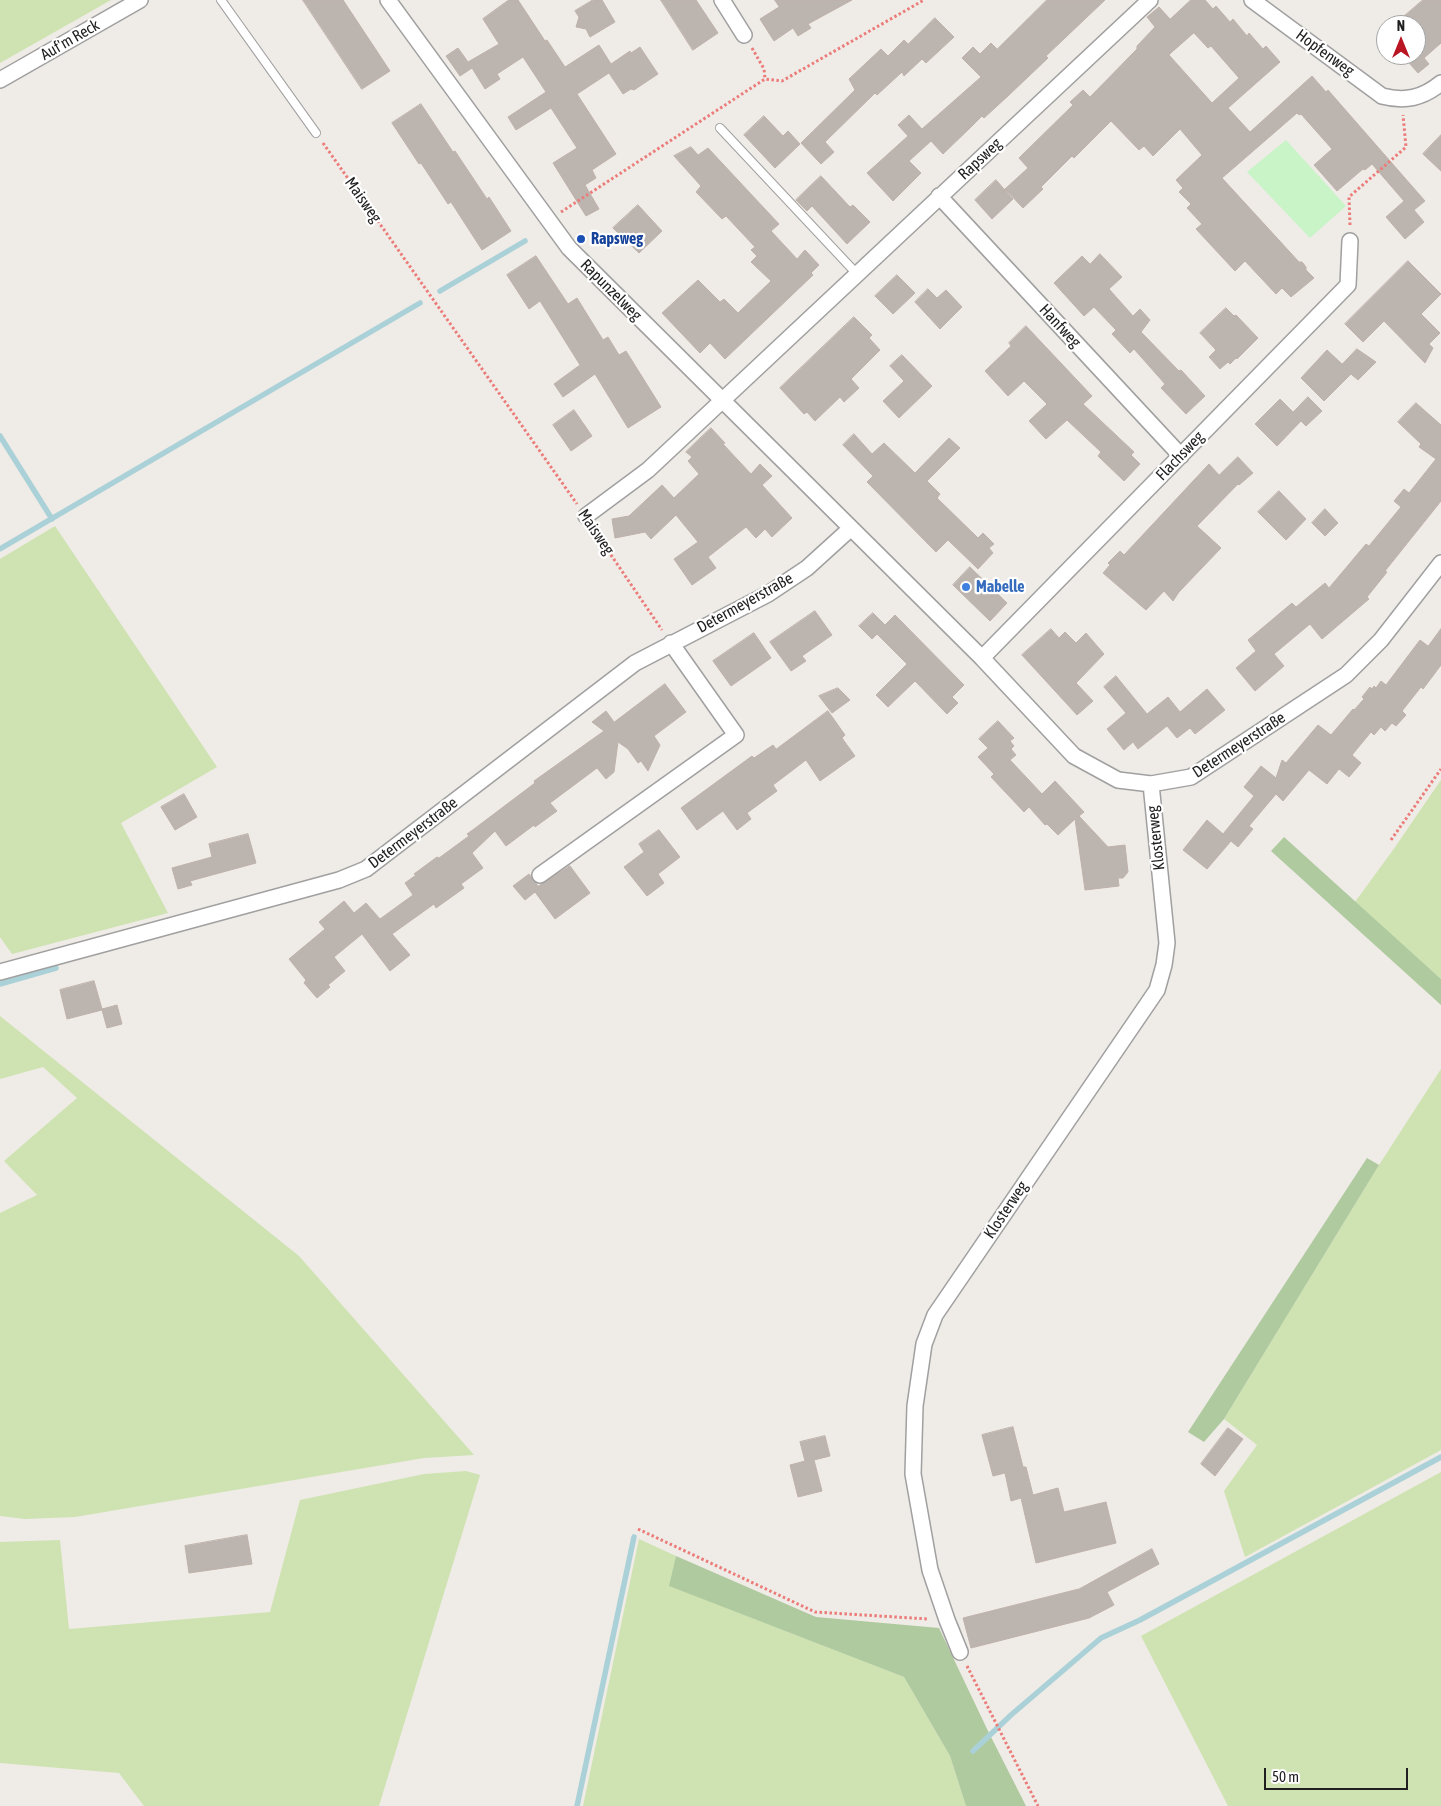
<!DOCTYPE html>
<meta charset="utf-8">
<style>
body{margin:0}
#map{position:relative;width:1441px;height:1806px;overflow:hidden;background:#efebe6;font-family:"Asap Condensed",sans-serif}
canvas{display:block}
.north{position:absolute;left:1376px;top:15px;width:50px;height:50px;box-sizing:border-box;background:#fff;border:1px solid #a5a5a5;border-radius:50%;rotate:0deg;font-size:14px;font-weight:700;line-height:20px;text-align:center;color:#1f1f1f}
.north::after{content:'';display:block;margin:auto;width:18px;height:22px;background:#b91523;clip-path:polygon(50% 0,100% 100%,50% 72%,0 100%)}
.scale{position:absolute;left:1264px;top:1768px;width:144px;height:22px;box-sizing:border-box;border:2px solid #1f1f1f;border-top:0;padding-left:6px;font-size:15px;line-height:18px;white-space:nowrap;color:#1f1f1f;-webkit-text-stroke:4px #fff;paint-order:stroke}
</style>
<div id="map">
<canvas width="1441" height="1806"></canvas>
<div class="north">N</div>
<div class="scale">50 m</div>
</div>
<script>
const ctx = document.querySelector('canvas').getContext('2d');
ctx.lineJoin = 'round';
function fillPath(path, color) {
  ctx.fillStyle = color;
  ctx.fill(path, 'evenodd');
}
function stroke(path, color, width, dash) {
  ctx.strokeStyle = color;
  ctx.lineWidth = width;
  ctx.lineCap = dash ? 'butt' : 'round';
  ctx.setLineDash(dash || []);
  ctx.stroke(path);
}
function write(font, color, halo, rows, align = 'center') {
  ctx.font = font + ' "Asap Condensed",sans-serif';
  ctx.lineWidth = 4.5;
  ctx.setLineDash([]);
  ctx.textBaseline = 'middle';
  ctx.strokeStyle = halo;
  ctx.fillStyle = color;
  for (const [text, x, y, turn = 0] of rows) {
    ctx.save();
    ctx.translate(x, y);
    ctx.rotate((+turn || 0) * Math.PI / 180);
    ctx.textAlign = isNaN(turn) ? turn : align;
    if (halo) ctx.strokeText(text, 0, 0);
    ctx.fillText(text, 0, 0);
    ctx.restore();
  }
}
const grass = new Path2D(`
 M 0,0 L 111,0 L 0,63 Z
 M 55,526 L 217,767 L 121,823 L 168,913 L 12,954 L 0,937 L 0,559 Z
 M 1441,780 L 1441,979 L 1355,902 L 1393,850 Z
 M 0,1016 L 299,1256 L 474,1455 L 424,1458 L 75,1517 L 25,1519 L 0,1516 L 0,1213 L 37,1195 L 4,1161 L 77,1098 L 43,1067 L 0,1079 Z
 M 1441,1069 L 1441,1450 L 1245,1557 L 1224,1491 L 1257,1445 L 1224,1419 L 1379,1165 Z
 M 466,1471 L 480,1475 L 379,1806 L 144,1806 L 119,1773 L 0,1763 L 0,1542 L 60,1540 L 69,1629 L 270,1612 L 300,1500 L 424,1474 Z
 M 1441,1472 L 1441,1806 L 1228,1806 L 1141,1636 Z
 M 639,1539 L 676,1556 L 670,1586 L 904,1677 L 950,1756 L 966,1806 L 583,1806 Z`);
const forest = new Path2D(`
 M 1284,837 L 1441,979 L 1441,1005 L 1271,851 Z
 M 1367,1158 L 1379,1165 L 1224,1419 L 1204,1442 L 1188,1432 Z
 M 676,1556 L 816,1617 L 939,1628 L 988,1731 L 1026,1806 L 966,1806 L 950,1756 L 904,1677 L 669,1586 Z`);
const park = new Path2D(`
 M 1286,140 L 1346,206 L 1310,238 L 1247,172 Z`);
const stream = new Path2D(`
 M 440,291 L 525,241
 M 0,436 L 52,519
 M 0,549 L 420,303
 M 0,984 L 56,968
 M 973,1751 L 1011,1715 L 1101,1638 L 1140,1620 L 1441,1457
 M 577,1806 L 634,1537`);
const building = new Path2D(`
 M 303,0 L 343,0 L 390,71 L 362,89 Z
 M 509,0 L 518,0 L 545,41 L 547,40 L 565,67 L 599,45 L 611,64 L 630,51 L 631,53 L 640,47 L 658,74 L 634,90 L 631,89 L 623,94 L 609,73 L 577,94 L 616,154 L 592,170 L 596,178 L 585,185 L 599,209 L 586,216 L 553,163 L 577,148 L 551,108 L 516,130 L 508,117 L 546,92 L 523,57 L 497,74 L 500,79 L 485,89 L 472,68 L 460,76 L 446,56 L 458,48 L 468,62 L 499,44 L 483,19 Z
 M 593,0 L 602,0 L 615,22 L 590,37 L 586,29 L 576,27 L 579,17 L 575,11 Z
 M 661,0 L 696,0 L 718,33 L 693,50 Z
 M 775,0 L 852,0 L 808,24 L 811,28 L 798,36 L 793,28 L 774,41 L 760,19 L 779,7 Z
 M 1047,0 L 1105,0 L 1046,56 L 1048,58 L 1008,96 L 984,118 L 982,116 L 971,127 L 943,154 L 931,141 L 909,161 L 921,173 L 893,201 L 867,173 L 908,136 L 898,125 L 909,115 L 922,129 L 981,77 L 962,58 L 973,47 L 980,54 L 991,43 L 997,49 Z
 M 1191,0 L 1205,0 L 1213,9 L 1216,6 L 1230,22 L 1233,19 L 1247,36 L 1249,33 L 1263,49 L 1266,46 L 1280,62 L 1228,108 L 1250,132 L 1312,76 L 1326,92 L 1328,90 L 1425,201 L 1414,210 L 1424,222 L 1405,239 L 1386,217 L 1404,201 L 1372,164 L 1365,170 L 1363,169 L 1337,191 L 1314,165 L 1332,149 L 1301,114 L 1299,115 L 1297,113 L 1222,178 L 1299,262 L 1302,262 L 1306,267 L 1306,270 L 1314,278 L 1291,297 L 1282,288 L 1276,294 L 1245,261 L 1235,271 L 1196,229 L 1202,224 L 1187,208 L 1191,204 L 1179,192 L 1183,188 L 1176,180 L 1202,155 L 1180,129 L 1153,156 L 1144,146 L 1139,150 L 1111,121 L 1074,158 L 1072,156 L 1041,187 L 1043,189 L 1023,208 L 1005,189 L 1028,168 L 1019,158 L 1073,105 L 1070,102 L 1083,90 L 1090,97 L 1137,49 L 1137,46 L 1155,27 L 1147,17 L 1159,7 L 1170,19 ZM 1194,33 L 1208,48 L 1211,46 L 1239,78 L 1212,103 L 1169,55 Z
 M 1423,0 L 1441,0 L 1441,43 L 1424,58 L 1429,64 L 1418,73 L 1402,55 L 1416,55 L 1416,25 L 1394,25 Z
 M 935,18 L 954,37 L 926,63 L 922,59 L 904,76 L 902,72 L 877,95 L 875,93 L 825,142 L 834,152 L 821,164 L 801,143 L 855,90 L 849,79 L 881,49 L 888,56 L 904,40 L 908,44 Z
 M 421,104 L 453,152 L 455,151 L 487,199 L 489,197 L 511,231 L 482,250 L 451,202 L 448,204 L 421,163 L 419,164 L 392,123 Z
 M 764,116 L 783,136 L 788,131 L 800,144 L 775,168 L 744,135 Z
 M 1441,135 L 1441,171 L 1423,154 Z
 M 691,147 L 698,155 L 708,148 L 764,208 L 779,224 L 771,231 L 797,259 L 805,250 L 819,265 L 811,273 L 813,275 L 725,359 L 710,343 L 700,353 L 662,313 L 698,280 L 720,302 L 724,299 L 738,313 L 771,281 L 751,262 L 757,256 L 751,250 L 755,247 L 726,216 L 722,219 L 696,192 L 701,186 L 674,156 Z
 M 821,176 L 850,207 L 853,205 L 870,222 L 847,244 L 812,206 L 807,211 L 796,200 Z
 M 996,180 L 1013,199 L 992,219 L 975,200 Z
 M 638,205 L 662,231 L 639,253 L 613,228 Z
 M 1100,254 L 1122,277 L 1109,289 L 1133,316 L 1140,309 L 1150,320 L 1141,332 L 1179,371 L 1181,370 L 1205,396 L 1186,414 L 1161,388 L 1165,384 L 1134,349 L 1130,353 L 1112,334 L 1116,330 L 1094,307 L 1084,316 L 1054,283 L 1082,256 L 1090,264 Z
 M 536,256 L 568,304 L 577,298 L 603,340 L 608,337 L 619,355 L 626,351 L 661,407 L 628,428 L 595,374 L 563,397 L 554,384 L 580,365 L 540,301 L 529,309 L 507,275 Z
 M 1408,261 L 1441,294 L 1421,314 L 1440,333 L 1429,344 L 1433,348 L 1425,363 L 1384,321 L 1363,342 L 1345,324 Z
 M 897,275 L 915,293 L 893,314 L 875,296 Z
 M 928,289 L 937,298 L 946,290 L 962,307 L 940,329 L 915,302 Z
 M 1226,308 L 1234,316 L 1236,315 L 1258,338 L 1237,359 L 1236,358 L 1230,364 L 1228,362 L 1220,369 L 1209,357 L 1216,350 L 1200,333 Z
 M 854,317 L 872,335 L 869,338 L 880,350 L 851,379 L 859,388 L 844,402 L 840,397 L 815,421 L 807,412 L 804,414 L 780,388 Z
 M 1026,326 L 1092,396 L 1083,404 L 1134,452 L 1131,455 L 1140,464 L 1124,481 L 1098,456 L 1101,452 L 1067,420 L 1046,439 L 1029,421 L 1047,404 L 1024,381 L 1008,396 L 985,371 L 1011,346 L 1009,343 Z
 M 1357,349 L 1376,362 L 1358,380 L 1351,374 L 1324,401 L 1301,378 L 1327,350 L 1342,364 Z
 M 902,355 L 932,386 L 899,418 L 883,401 L 904,381 L 890,366 Z
 M 1308,397 L 1322,411 L 1306,426 L 1301,421 L 1277,446 L 1255,424 L 1280,399 L 1293,412 Z
 M 1416,403 L 1441,425 L 1441,501 L 1385,571 L 1387,572 L 1367,597 L 1369,599 L 1322,639 L 1310,624 L 1274,654 L 1284,666 L 1255,691 L 1236,668 L 1256,651 L 1248,640 L 1292,603 L 1296,607 L 1325,583 L 1329,588 L 1366,544 L 1369,546 L 1401,507 L 1394,501 L 1404,489 L 1409,493 L 1436,459 L 1419,447 L 1421,444 L 1398,422 Z
 M 574,410 L 592,436 L 571,451 L 553,425 Z
 M 711,428 L 725,443 L 723,444 L 751,474 L 760,464 L 772,476 L 762,485 L 792,518 L 772,537 L 765,529 L 756,538 L 746,527 L 708,557 L 716,568 L 692,585 L 674,559 L 698,542 L 676,515 L 651,539 L 645,532 L 615,538 L 612,519 L 629,516 L 662,485 L 674,498 L 699,474 L 688,461 L 692,457 L 686,452 Z
 M 854,434 L 872,454 L 884,443 L 915,473 L 949,438 L 960,448 L 927,481 L 940,494 L 937,498 L 978,538 L 983,533 L 994,544 L 989,548 L 993,553 L 978,569 L 948,540 L 936,552 L 867,482 L 873,476 L 843,445 Z
 M 1238,457 L 1253,473 L 1239,485 L 1238,484 L 1197,526 L 1221,548 L 1179,592 L 1173,601 L 1164,591 L 1146,610 L 1103,573 L 1110,565 L 1108,563 L 1120,551 L 1124,555 L 1209,464 L 1219,475 Z
 M 1279,491 L 1306,519 L 1286,540 L 1258,512 Z
 M 1325,509 L 1338,523 L 1325,536 L 1312,523 Z
 M 970,567 L 1007,603 L 990,621 L 953,585 Z
 M 815,611 L 832,635 L 802,656 L 806,661 L 791,671 L 770,642 Z
 M 873,613 L 885,625 L 895,615 L 964,685 L 952,697 L 958,703 L 947,714 L 915,681 L 888,707 L 876,695 L 907,664 L 877,634 L 872,639 L 859,626 Z
 M 1051,629 L 1059,638 L 1065,632 L 1076,643 L 1086,633 L 1104,654 L 1076,683 L 1093,701 L 1077,715 L 1022,655 Z
 M 1441,629 L 1441,665 L 1423,689 L 1421,687 L 1402,711 L 1406,715 L 1396,726 L 1392,723 L 1385,731 L 1381,727 L 1374,735 L 1371,732 L 1352,755 L 1361,763 L 1349,777 L 1339,769 L 1327,784 L 1309,770 L 1283,801 L 1276,794 L 1249,826 L 1253,829 L 1238,847 L 1231,841 L 1207,869 L 1183,850 L 1207,820 L 1223,834 L 1254,796 L 1244,787 L 1261,766 L 1276,778 L 1282,760 L 1286,763 L 1318,725 L 1331,735 L 1353,709 L 1354,710 L 1364,699 L 1362,697 L 1370,687 L 1372,689 L 1374,686 L 1376,688 L 1381,681 L 1386,685 L 1420,640 L 1428,646 Z
 M 754,633 L 771,658 L 731,686 L 713,661 Z
 M 1116,676 L 1147,714 L 1168,697 L 1180,712 L 1207,689 L 1225,710 L 1195,734 L 1190,728 L 1177,738 L 1167,726 L 1138,749 L 1133,742 L 1124,750 L 1107,729 L 1126,713 L 1104,687 Z
 M 665,684 L 686,712 L 654,736 L 660,745 L 648,771 L 641,761 L 638,763 L 628,749 L 618,742 L 614,772 L 606,779 L 597,768 L 550,803 L 557,811 L 535,827 L 534,825 L 506,846 L 495,831 L 472,853 L 483,868 L 461,884 L 464,888 L 436,908 L 434,904 L 392,934 L 410,955 L 390,971 L 362,934 L 334,957 L 345,971 L 328,985 L 330,987 L 317,998 L 304,983 L 306,980 L 289,959 L 325,929 L 319,922 L 344,901 L 354,913 L 366,903 L 380,919 L 413,895 L 405,883 L 416,875 L 414,874 L 437,857 L 439,858 L 469,836 L 467,834 L 474,829 L 535,783 L 534,781 L 604,731 L 592,722 L 606,711 L 614,722 Z
 M 838,688 L 850,700 L 832,713 L 819,696 Z
 M 828,711 L 845,735 L 842,738 L 855,756 L 820,781 L 806,760 L 773,785 L 777,791 L 747,813 L 751,819 L 737,830 L 723,811 L 697,830 L 681,808 L 752,756 L 754,758 L 773,745 L 776,749 Z
 M 998,721 L 1014,738 L 1010,741 L 1014,746 L 1011,749 L 1016,755 L 1010,760 L 1042,794 L 1055,781 L 1084,812 L 1079,816 L 1108,847 L 1125,845 L 1128,872 L 1123,878 L 1118,878 L 1119,886 L 1085,890 L 1075,819 L 1058,835 L 1047,824 L 1045,825 L 1029,807 L 1024,812 L 991,777 L 994,774 L 978,757 L 988,748 L 979,739 Z
 M 184,794 L 197,817 L 175,830 L 161,807 Z
 M 659,830 L 680,857 L 658,874 L 664,883 L 647,896 L 624,867 L 644,852 L 639,844 Z
 M 248,834 L 256,863 L 190,881 L 192,885 L 178,889 L 172,868 L 212,857 L 209,844 Z
 M 570,866 L 590,893 L 555,919 L 535,892 L 525,900 L 513,886 L 529,874 L 538,886 Z
 M 94,981 L 102,1009 L 117,1005 L 122,1024 L 107,1028 L 102,1010 L 67,1019 L 60,990 Z
 M 1013,1427 L 1023,1467 L 1026,1467 L 1033,1495 L 1058,1488 L 1064,1512 L 1106,1502 L 1116,1543 L 1036,1563 L 1021,1498 L 1011,1501 L 1005,1473 L 993,1476 L 982,1435 Z
 M 1228,1428 L 1243,1439 L 1215,1476 L 1201,1464 Z
 M 825,1436 L 830,1456 L 814,1460 L 822,1491 L 798,1497 L 790,1465 L 805,1461 L 800,1442 Z
 M 247,1535 L 252,1564 L 189,1573 L 185,1546 Z
 M 1152,1549 L 1159,1564 L 1107,1592 L 1114,1605 L 1089,1618 L 971,1648 L 963,1618 L 1079,1589 Z`);
const path = new Path2D(`
 M 752,48 L 764,69 L 765,79
 M 323,143 L 577,504
 M 561,212 L 765,79 L 782,81 L 924,0
 M 1350,225 L 1349,197 L 1406,147 L 1403,115
 M 594,530 L 662,630
 M 1391,840 L 1441,769
 M 638,1529 L 815,1612 L 928,1619
 M 967,1666 L 1038,1806`);
const lane = new Path2D(`
 M 221,0 L 316,133
 M 720,128 L 857,274`);
const street = new Path2D(`
 M 388,0 L 569,248 L 982,658 L 1074,756 L 1118,780 L 1151,784 L 1191,777 L 1346,675 L 1381,640 L 1441,563
 M 722,0 L 744,35
 M 1252,0 L 1382,96 C 1405,102 1423,98 1441,83
 M 0,80 L 140,0
 M 939,196 L 1181,456
 M 586,516 L 648,470 L 1150,0
 M 982,658 L 1348,285 L 1350,241
 M 540,875 L 736,735 L 671,643
 M 0,972 L 339,880 L 366,869 L 635,663 L 768,594 L 807,568 L 850,529
 M 960,1652 L 947,1620 L 930,1570 L 913,1474 L 915,1406 L 924,1344 L 935,1315 L 1157,990 L 1164,965 L 1167,943 L 1151,784`);
const markers = [
 [581,239,5,"#1a4fb4"],
 [966,587,5,"#3f7fe0"]
];
const streetNames = [
 ["Auf'm Reck",70,40,-30],
 ["Hopfenweg",1325,53,36],
 ["Rapsweg",980,159,-43],
 ["Maisweg",363,200,55],
 ["Rapunzelweg",611,290,45],
 ["Hanfweg",1060,326,47],
 ["Flachsweg",1180,456,-46],
 ["Maisweg",596,532,56],
 ["Determeyerstraße",745,603,-29],
 ["Determeyerstraße",1239,745,-33],
 ["Determeyerstraße",413,833,-37],
 ["Klosterweg",1156,838,-96],
 ["Klosterweg",1006,1210,-56]
];
const transitNames = [
 ["Rapsweg",591,239]
];
const shopNames = [
 ["Mabelle",976,587]
];
fillPath(grass, '#cee3b1');
fillPath(forest, '#afca9f');
fillPath(park, '#c8f4c8');
stroke(stream, '#abd1d8', 5.5);
fillPath(building, '#bcb4af');
stroke(building, '#bfb1aa', 1);
stroke(lane, '#a0a0a0', 10);
stroke(street, '#a0a0a0', 18);
stroke(path, '#eb7c7a', 3, [2.5, 2.5]);
stroke(lane, '#fff', 8);
stroke(street, '#fff', 15);
for (const [x, y, r, color] of markers) {
  const dot = new Path2D();
  dot.arc(x, y, r, 0, 2 * Math.PI);
  ctx.fillStyle = color;
  ctx.fill(dot);
  stroke(dot, '#fff', 2);
}
write('16px', '#1f1f1f', '#fff', streetNames);
write('bold 16px', '#164399', '#fff', transitNames, 'left');
write('bold 16px', '#366cbe', '#fff', shopNames, 'left');
</script>
